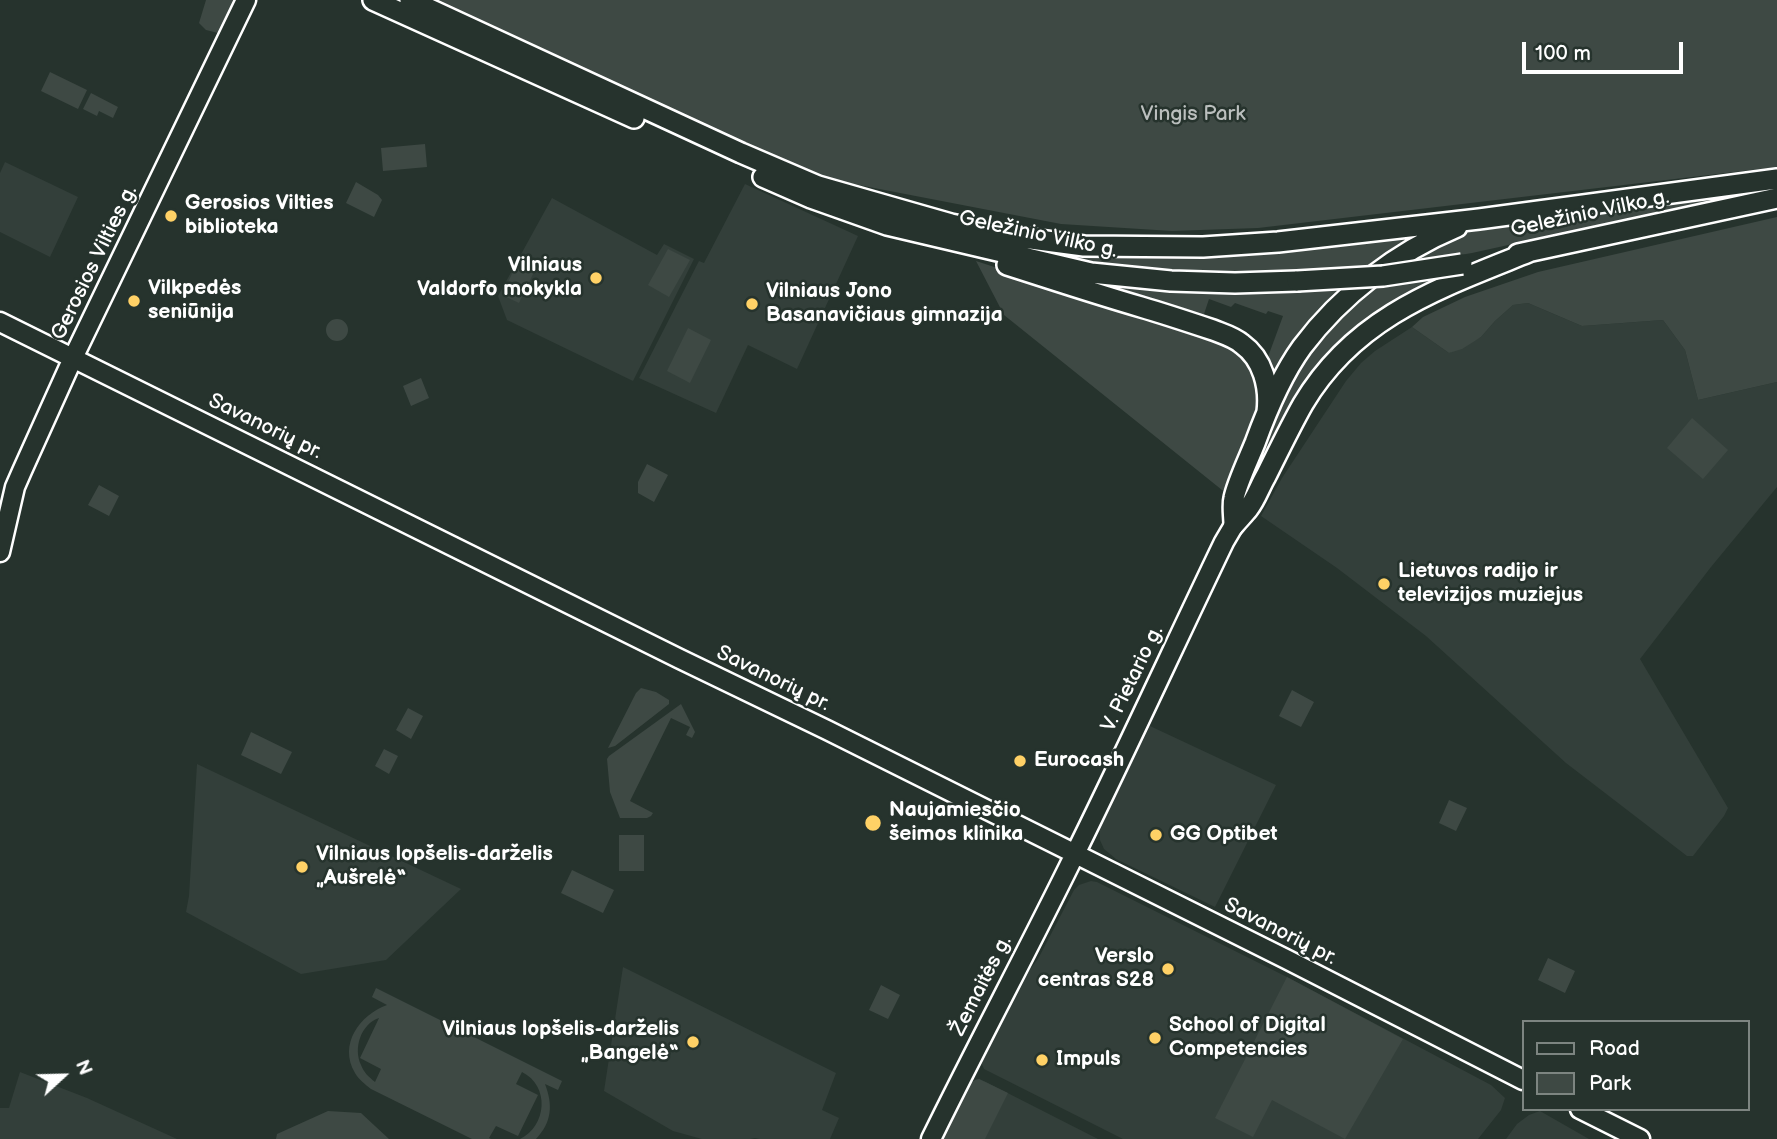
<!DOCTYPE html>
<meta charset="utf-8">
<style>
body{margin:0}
#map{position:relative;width:1777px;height:1139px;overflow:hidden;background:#26332d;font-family:"Balsamiq Sans",sans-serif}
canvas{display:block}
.legend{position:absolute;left:1522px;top:1020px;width:228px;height:91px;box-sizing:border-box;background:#26332d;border:2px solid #7d8581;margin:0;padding:9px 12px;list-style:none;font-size:21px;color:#fff}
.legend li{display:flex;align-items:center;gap:14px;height:35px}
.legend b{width:35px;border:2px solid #7d8581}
.north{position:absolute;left:28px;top:1041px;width:70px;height:70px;-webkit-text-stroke:5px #26332d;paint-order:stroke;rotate:68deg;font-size:19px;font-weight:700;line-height:28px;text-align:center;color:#fff}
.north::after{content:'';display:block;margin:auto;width:24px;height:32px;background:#fff;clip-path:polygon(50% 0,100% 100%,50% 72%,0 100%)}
.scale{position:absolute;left:1522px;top:42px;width:161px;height:32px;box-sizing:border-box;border:4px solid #fff;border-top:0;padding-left:9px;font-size:21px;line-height:24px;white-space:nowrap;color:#fff;-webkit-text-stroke:5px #26332d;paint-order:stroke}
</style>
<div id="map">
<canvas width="1777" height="1139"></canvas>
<ul class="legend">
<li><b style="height:9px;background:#26332d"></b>Road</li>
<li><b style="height:19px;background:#3e4944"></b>Park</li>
</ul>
<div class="north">N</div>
<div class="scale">100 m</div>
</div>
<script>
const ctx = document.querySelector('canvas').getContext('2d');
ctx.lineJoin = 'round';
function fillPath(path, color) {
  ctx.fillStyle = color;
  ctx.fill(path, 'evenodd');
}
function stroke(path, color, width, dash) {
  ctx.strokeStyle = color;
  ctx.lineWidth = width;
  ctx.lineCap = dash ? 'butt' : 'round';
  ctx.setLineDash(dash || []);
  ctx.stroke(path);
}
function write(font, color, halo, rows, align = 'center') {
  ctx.font = font + ' "Balsamiq Sans",sans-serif';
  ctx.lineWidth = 5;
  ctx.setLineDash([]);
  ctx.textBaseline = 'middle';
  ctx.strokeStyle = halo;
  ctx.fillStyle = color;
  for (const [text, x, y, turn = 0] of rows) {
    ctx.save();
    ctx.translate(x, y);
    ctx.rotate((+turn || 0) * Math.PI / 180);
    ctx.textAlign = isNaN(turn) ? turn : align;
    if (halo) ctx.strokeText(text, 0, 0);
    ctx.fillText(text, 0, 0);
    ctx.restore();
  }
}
const built = new Path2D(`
 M 5,162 L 78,197 L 50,257 L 0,232 L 0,173 Z
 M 745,184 L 858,236 L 797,369 L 748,345 L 716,413 L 639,378 L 699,261 L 704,263 Z
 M 552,198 L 657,255 L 664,244 L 694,259 L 633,381 L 507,320 L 498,296 Z
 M 1528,303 L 1582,326 L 1663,320 L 1685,350 L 1698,400 L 1777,382 L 1777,487 L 1711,567 L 1640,659 L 1728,808 L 1724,816 L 1693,856 L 1687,856 L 1566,763 L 1426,636 L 1337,568 L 1261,516 L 1282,478 L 1346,381 L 1361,363 L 1375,351 L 1412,327 L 1449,353 L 1481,337 L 1495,321 L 1513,305 Z
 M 1150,726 L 1276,785 L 1215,907 L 1116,859 L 1104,849 L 1100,840 L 1100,828 Z
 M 197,764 L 368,845 L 461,889 L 386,960 L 301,974 L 186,912 L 189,896 Z
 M 1091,881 L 1097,882 L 1287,977 L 1491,1085 L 1505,1098 L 1501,1110 L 1478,1139 L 1123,1139 L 984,1069 L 981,1062 L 1022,980 L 1038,959 L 1074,890 L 1079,885 Z
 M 623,967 L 836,1073 L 822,1110 L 839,1118 L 830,1139 L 760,1139 L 755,1138 L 750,1139 L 702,1139 L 673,1131 L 604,1091 Z
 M 20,1072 L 87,1098 L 177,1139 L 0,1139 L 0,1108 L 9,1108 Z
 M 979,1079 L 986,1082 L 1098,1139 L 942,1139 L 971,1083 L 975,1080 Z
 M 1540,1111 L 1589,1139 L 1506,1139 L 1517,1124 L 1529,1115 Z`);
const green = new Path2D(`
 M 206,0 L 238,0 L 225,29 L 218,33 L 206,30 L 199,23 Z
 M 439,0 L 1777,0 L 1777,167 L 1258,228 L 1172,231 L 1061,224 L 817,177 Z
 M 50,72 L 87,90 L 78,109 L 41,91 Z
 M 91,93 L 118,107 L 113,118 L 99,111 L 97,116 L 83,109 Z
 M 425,144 L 427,167 L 383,171 L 381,148 Z
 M 356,182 L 378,195 L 382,200 L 374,217 L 346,203 Z
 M 1777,189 L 1626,219 L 1472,253 L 1401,265 L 1457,234 L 1740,193 Z
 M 1777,217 L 1777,382 L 1698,400 L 1685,350 L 1663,320 L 1582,326 L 1528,303 L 1513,305 L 1495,321 L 1481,337 L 1462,349 L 1449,353 L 1412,327 L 1423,317 L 1465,297 L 1538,272 Z
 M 903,218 L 1048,248 L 1429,231 L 1371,268 L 1313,273 L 1180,274 L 1083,265 Z
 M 668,249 L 690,260 L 669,297 L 648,285 Z
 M 976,261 L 1225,342 L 1239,350 L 1254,370 L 1260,400 L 1227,490 L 1222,490 L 1004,315 Z
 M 517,263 L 534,272 L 519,303 L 502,295 Z
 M 1466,268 L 1361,326 L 1245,502 L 1242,500 L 1274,413 L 1310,347 L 1371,287 L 1394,284 Z
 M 1074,277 L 1338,286 L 1339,290 L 1347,289 L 1270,382 L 1265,365 L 1283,316 L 1268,311 L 1266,314 L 1235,303 L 1231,307 L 1209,299 L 1203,317 Z
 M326 330a11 11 0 1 1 22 0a11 11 0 1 1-22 0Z
 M 688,328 L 711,340 L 690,383 L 667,371 Z
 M 421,378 L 429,398 L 411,406 L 403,386 Z
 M 1692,418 L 1728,450 L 1703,479 L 1667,448 Z
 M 647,464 L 668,475 L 654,502 L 638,493 L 638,482 Z
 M 99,485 L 119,496 L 109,516 L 88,505 Z
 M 641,688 L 656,692 L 669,700 L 669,704 L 615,746 L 608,748 L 636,693 Z
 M 1292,690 L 1314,702 L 1301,727 L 1279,716 Z
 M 681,704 L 695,732 L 692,738 L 686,735 L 690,727 L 671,718 L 630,801 L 653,813 L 651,816 L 647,818 L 620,818 L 610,792 L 607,759 L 609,756 Z
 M 408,708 L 423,716 L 411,739 L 396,730 Z
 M 251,732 L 292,752 L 281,774 L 241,755 Z
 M 384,749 L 398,756 L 389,774 L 375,766 Z
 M 1449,800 L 1467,808 L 1456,831 L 1439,823 Z
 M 619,835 L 644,835 L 644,871 L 619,871 Z
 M 572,870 L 614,890 L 603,913 L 561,893 Z
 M 1548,958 L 1575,971 L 1565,993 L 1538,980 Z
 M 1287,977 L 1403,1039 L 1345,1139 L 1272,1100 L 1253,1137 L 1215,1118 Z
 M 881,985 L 900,995 L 888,1019 L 869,1010 Z
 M 376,988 L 562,1081 L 558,1090 L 545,1084 C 553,1105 552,1122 536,1139 L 520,1139 C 547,1126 550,1086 522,1072 L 516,1084 L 538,1095 L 518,1136 L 496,1126 L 489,1138 L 491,1139 L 472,1139 L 371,1089 C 365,1084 359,1080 355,1073 C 338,1044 360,1015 387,1005 L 372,997 ZM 379,1018 L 360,1058 L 381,1069 L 375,1082 C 369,1077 364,1073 361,1065 C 353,1048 361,1024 379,1018 Z
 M 979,1079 L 1008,1093 L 985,1139 L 942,1139 L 971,1083 L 975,1080 Z
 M 328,1111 L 361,1113 L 389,1139 L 276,1139 L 277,1134 Z`);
const major = new Path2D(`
 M 0,322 L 680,659 L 827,730 L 1286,959 L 1523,1080
 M 0,552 L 15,487 L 22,471 L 73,358 L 246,0
 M 1580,1109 L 1640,1139
 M 931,1139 C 978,1043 1028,950 1075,854 C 1126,751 1174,646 1224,542 L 1234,525`);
const highway = new Path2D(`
 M 373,0 L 634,118
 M 410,0 L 741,153 L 818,186 L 951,224 L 1016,237 L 1084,246 L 1203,247 L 1278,242 L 1479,219 L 1777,179
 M 763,177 L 811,198 L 887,225 L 1091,273 L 1171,281 L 1235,283 L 1297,281
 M 1518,254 L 1777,198
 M 1007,265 C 1051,279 1096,294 1141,307 C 1165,314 1189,322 1213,330 C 1223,334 1234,337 1242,344 C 1263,359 1270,387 1267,412
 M 1234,525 C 1239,519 1244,514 1248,509 C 1256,499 1260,486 1266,476 C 1278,452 1290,427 1303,404 C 1355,316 1440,288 1529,252
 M 1234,525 C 1234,516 1232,506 1234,498 C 1237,483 1249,458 1255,443 C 1267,410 1281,376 1302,347 C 1341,295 1397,252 1457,227`);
const highwayBridge = new Path2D(`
 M 1297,281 L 1383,276 L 1462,264`);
const markers = [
 [171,216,7,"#ffd166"],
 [596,278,7,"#ffd166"],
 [134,301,7,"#ffd166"],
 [752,304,7,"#ffd166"],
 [1384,584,7,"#ffd166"],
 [1020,761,7,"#ffd166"],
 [873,823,9,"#ffd166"],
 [1156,835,7,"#ffd166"],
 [302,867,7,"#ffd166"],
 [1168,969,7,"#ffd166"],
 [1155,1038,7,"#ffd166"],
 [693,1042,7,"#ffd166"],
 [1042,1060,7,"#ffd166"]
];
const parkNames = [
 ["Vingis Park",1193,115]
];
const poiNames = [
 ["Gerosios Vilties",185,204],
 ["biblioteka",185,228],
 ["Vilniaus",582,266,"right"],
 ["Valdorfo mokykla",582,290,"right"],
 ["Vilkpedės",148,289],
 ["seniūnija",148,313],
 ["Vilniaus Jono",766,292],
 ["Basanavičiaus gimnazija",766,316],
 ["Lietuvos radijo ir",1398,572],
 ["televizijos muziejus",1398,596],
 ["Eurocash",1034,761],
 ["Naujamiesčio",889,811],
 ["šeimos klinika",889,835],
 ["GG Optibet",1170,835],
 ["Vilniaus lopšelis-darželis",316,855],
 ["„Aušrelė“",316,879],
 ["Verslo",1154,957,"right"],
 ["centras S28",1154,981,"right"],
 ["School of Digital",1169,1026],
 ["Competencies",1169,1050],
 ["Vilniaus lopšelis-darželis",679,1030,"right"],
 ["„Bangelė“",679,1054,"right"],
 ["Impuls",1056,1060]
];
const streetNames = [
 ["Geležinio Vilko g.",1590,214,-12],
 ["Geležinio Vilko g.",1038,235,12],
 ["Gerosios Vilties g.",95,263,-64],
 ["Savanorių pr.",265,427,26],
 ["Savanorių pr.",773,679,26],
 ["V. Pietario g.",1133,679,-64],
 ["Savanorių pr.",1280,932,27],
 ["Žemaitės g.",982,986,-63]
];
fillPath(built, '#333f3a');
fillPath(green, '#3e4944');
stroke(major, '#fff', 23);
stroke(highway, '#fff', 24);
stroke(major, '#26332d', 18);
stroke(highway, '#26332d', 19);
stroke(highwayBridge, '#fff', 24, []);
stroke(highwayBridge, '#26332d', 19);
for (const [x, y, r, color] of markers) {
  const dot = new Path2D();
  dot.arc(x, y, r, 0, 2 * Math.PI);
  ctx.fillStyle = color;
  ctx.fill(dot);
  stroke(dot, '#26332d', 2.5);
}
write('21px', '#bbbfbe', '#26332d', parkNames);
write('bold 21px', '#fff', '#26332d', poiNames, 'left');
write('21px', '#fff', '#26332d', streetNames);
</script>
